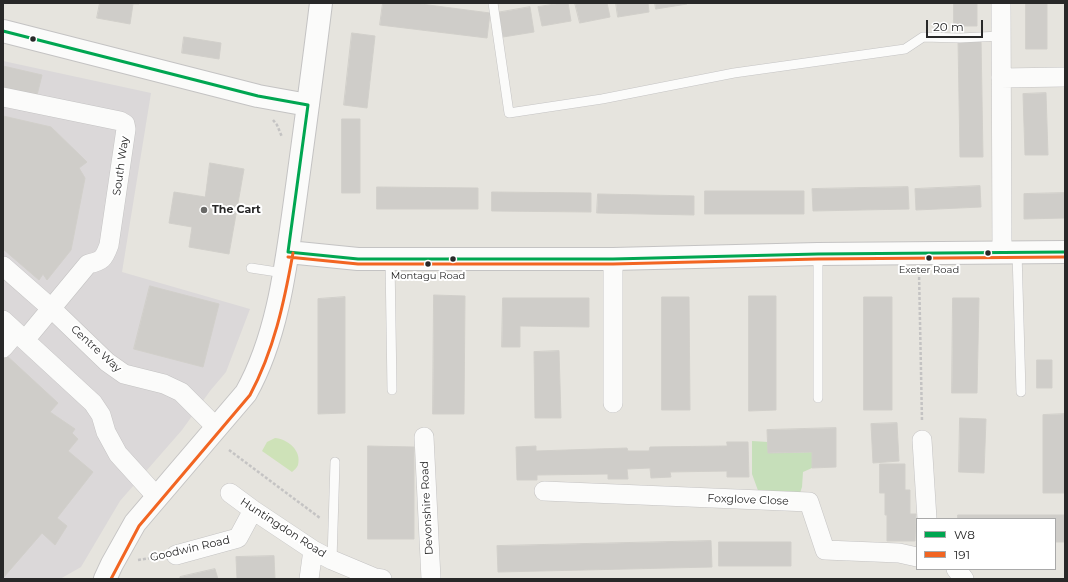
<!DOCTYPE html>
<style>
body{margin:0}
#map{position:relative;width:1068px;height:582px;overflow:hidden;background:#e6e4de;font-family:Montserrat,sans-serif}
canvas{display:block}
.frame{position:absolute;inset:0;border:4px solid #282828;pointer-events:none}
.legend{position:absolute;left:916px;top:518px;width:140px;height:52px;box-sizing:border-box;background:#fff;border:1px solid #a9a9a9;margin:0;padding:5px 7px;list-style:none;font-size:12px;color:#282828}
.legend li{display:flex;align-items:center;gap:8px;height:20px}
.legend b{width:20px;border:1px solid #a9a9a9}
.scale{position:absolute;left:926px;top:20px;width:57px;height:18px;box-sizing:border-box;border:2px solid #282828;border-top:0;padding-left:5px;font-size:12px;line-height:14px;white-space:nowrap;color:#282828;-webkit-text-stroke:3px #fff;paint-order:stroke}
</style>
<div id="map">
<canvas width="1068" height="582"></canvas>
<div class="frame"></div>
<ul class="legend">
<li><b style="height:5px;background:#00a651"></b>W8</li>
<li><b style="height:5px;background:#f26522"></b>191</li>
</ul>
<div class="scale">20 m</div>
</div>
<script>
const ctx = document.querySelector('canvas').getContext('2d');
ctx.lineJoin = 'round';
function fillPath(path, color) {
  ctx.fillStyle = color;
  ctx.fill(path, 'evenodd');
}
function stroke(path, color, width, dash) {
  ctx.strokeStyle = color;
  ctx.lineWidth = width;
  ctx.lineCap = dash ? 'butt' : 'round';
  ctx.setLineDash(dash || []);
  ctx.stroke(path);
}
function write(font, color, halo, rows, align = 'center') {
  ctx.font = font + ' Montserrat,sans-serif';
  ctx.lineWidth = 4;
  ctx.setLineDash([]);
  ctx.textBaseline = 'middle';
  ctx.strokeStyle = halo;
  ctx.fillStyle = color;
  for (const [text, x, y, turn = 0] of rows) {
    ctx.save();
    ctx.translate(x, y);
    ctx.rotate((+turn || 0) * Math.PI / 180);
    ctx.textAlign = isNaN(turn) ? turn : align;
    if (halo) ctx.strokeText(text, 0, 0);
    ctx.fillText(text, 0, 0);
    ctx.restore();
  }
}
const industrial = new Path2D(`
 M 3,61 L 151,93 L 122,272 L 250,309 L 226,372 L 210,391 L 182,430 L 120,501 L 81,567 L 60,579 L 3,579 Z`);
const green = new Path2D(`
 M 752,441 L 768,442 L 768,453 L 812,452 L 812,468 L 803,472 L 802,487 L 800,493 L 760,496 L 752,474 Z`);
const pitch = new Path2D(`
 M 275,438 C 287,439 302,450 298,465 C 297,468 294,470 292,472 L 262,451 L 267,442 Z`);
const building = new Path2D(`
 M 100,3 L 139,3 L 139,4 L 133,4 L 130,24 L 97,18 Z
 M 383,3 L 413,3 L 490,13 L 487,38 L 380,25 Z
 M 562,3 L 568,3 L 571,21 L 542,26 L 538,7 Z
 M 575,3 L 607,3 L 610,17 L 580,23 Z
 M 616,3 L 648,3 L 649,12 L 618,17 Z
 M 655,3 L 687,3 L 687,4 L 656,9 Z
 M 954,3 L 977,3 L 977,26 L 954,26 Z
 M 1026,3 L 1047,3 L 1047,49 L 1026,49 Z
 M 530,7 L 534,32 L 503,37 L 501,24 L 498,25 L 496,13 Z
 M 352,33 L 375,36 L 367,108 L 344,105 Z
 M 184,37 L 221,43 L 219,59 L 182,53 Z
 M 981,38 L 983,157 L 960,157 L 958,39 Z
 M 3,66 L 42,75 L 36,99 L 3,91 Z
 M 1046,93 L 1048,155 L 1025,155 L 1023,94 Z
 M 3,116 L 51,127 L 87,162 L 79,168 L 85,178 L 71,250 L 47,280 L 43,274 L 39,280 L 3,249 Z
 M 342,119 L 360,119 L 360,193 L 342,193 Z
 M 210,163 L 244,169 L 229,254 L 189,247 L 192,227 L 169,223 L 174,192 L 205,197 Z
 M 980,186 L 981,207 L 916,210 L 915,189 Z
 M 377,187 L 478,188 L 478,209 L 377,209 Z
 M 908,187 L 909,209 L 813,211 L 812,189 Z
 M 705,191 L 804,191 L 804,214 L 705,214 Z
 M 492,192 L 591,193 L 591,212 L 492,211 Z
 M 1065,193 L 1065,218 L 1024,219 L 1024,194 Z
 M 598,194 L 694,196 L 694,215 L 597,213 Z
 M 150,286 L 219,304 L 203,367 L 134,349 Z
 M 434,295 L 465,296 L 464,414 L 433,414 Z
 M 749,296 L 776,296 L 776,410 L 749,411 Z
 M 345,297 L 345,413 L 318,414 L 318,299 Z
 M 662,297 L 689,297 L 690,410 L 662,410 Z
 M 864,297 L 892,297 L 892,410 L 864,410 Z
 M 503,298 L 589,298 L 589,327 L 520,326 L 520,347 L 502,347 Z
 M 953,298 L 979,298 L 977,393 L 952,393 Z
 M 559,351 L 561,418 L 535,418 L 534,352 Z
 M 6,355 L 58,403 L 50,412 L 75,429 L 72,433 L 78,439 L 68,451 L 93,472 L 57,518 L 67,526 L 55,545 L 42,533 L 3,578 L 3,358 Z
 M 1037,360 L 1052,360 L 1052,388 L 1037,388 Z
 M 1065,414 L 1065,493 L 1043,493 L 1043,415 Z
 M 960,418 L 986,419 L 984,473 L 959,472 Z
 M 897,423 L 899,461 L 873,463 L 871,424 Z
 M 836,428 L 836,467 L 812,468 L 812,452 L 768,453 L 767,430 Z
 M 727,442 L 748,442 L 749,477 L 727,477 L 727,471 L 670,472 L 671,477 L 651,478 L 650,468 L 627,469 L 628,479 L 608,479 L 608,474 L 537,475 L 537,480 L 517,480 L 516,447 L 536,446 L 536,451 L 627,448 L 628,451 L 649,451 L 650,447 L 727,446 Z
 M 368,446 L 414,447 L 414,539 L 368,539 Z
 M 880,464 L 905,464 L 905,490 L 910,490 L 910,514 L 916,514 L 915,541 L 887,541 L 887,515 L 885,515 L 885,493 L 880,493 Z
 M 958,515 L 1065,515 L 1065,542 L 1055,542 L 1055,519 L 958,519 Z
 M 711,541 L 712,567 L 498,572 L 497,546 Z
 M 719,542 L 791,542 L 791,566 L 719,566 Z
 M 274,556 L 275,579 L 237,579 L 236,557 Z
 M 215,569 L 218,579 L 180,579 L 180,577 Z`);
const path = new Path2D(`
 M 273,120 L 277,125 L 282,137
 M 919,272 L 922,421
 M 229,450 L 320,518
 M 138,560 L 158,557`);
const lane = new Path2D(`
 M 493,3 L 509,113 L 602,99 L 734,73 L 905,49 L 923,37 L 960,38 L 1001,36
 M 1017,252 L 1021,392
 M 390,259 L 392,390
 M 251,268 L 284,273
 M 818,398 L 818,254
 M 332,560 L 335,462`);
const street = new Path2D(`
 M 1001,3 L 1002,252
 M 1001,78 L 1065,77
 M 3,97 L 120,121 L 125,124 L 126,129 L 109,245 C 104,259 102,261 88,264 L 25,340
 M 613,259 L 613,403
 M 3,266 L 52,309 L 107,362 L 124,374 L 164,384 L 181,392 L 217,428
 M 3,320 L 93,403 L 101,415 L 106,432 L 118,454 L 157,497
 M 3,348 L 16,333
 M 424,437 L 431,579
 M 922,440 L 927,519
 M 544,491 L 809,502 L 825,550 L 899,553 L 917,557
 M 230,493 L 253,510 L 313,550 L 332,560 L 375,578 L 382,579
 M 176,555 L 238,538 L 253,510
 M 956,569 L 964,579
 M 309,579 L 313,550`);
const secondary = new Path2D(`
 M 3,31 L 258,96 L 308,105
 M 288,252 L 358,259 L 613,259 L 818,254 L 1065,252
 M 105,579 L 112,564 L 135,523 L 246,393 C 278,336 286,265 295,201 C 304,135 313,69 321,3`);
const bus1 = new Path2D(`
 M 3,31 L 258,96 L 308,105
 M 288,252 L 358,259 L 613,259 L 818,254 L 1065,252
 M 288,252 L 308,105`);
const bus2 = new Path2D(`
 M 288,257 L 358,264 L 613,264 L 818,259 L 1065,257
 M 111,579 L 139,526 L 250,395 C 274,350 284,303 293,253`);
const markers = [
 [33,39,3.5,"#282828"],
 [204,210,4,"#6a6a68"],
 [988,253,3.5,"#282828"],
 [929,258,3.5,"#282828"],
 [453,259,3.5,"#282828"],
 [428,264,3.5,"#282828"]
];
const busNames = [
 ["Exeter Road",929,270],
 ["Montagu Road",428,276]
];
const streetNames = [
 ["South Way",121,166,-82],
 ["Centre Way",96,349,42],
 ["Foxglove Close",748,500,2],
 ["Devonshire Road",427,508,-93],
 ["Huntingdon Road",283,528,33],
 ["Goodwin Road",190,549,-13]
];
const poiNames = [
 ["The Cart",212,210]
];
fillPath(industrial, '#dbd8d9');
fillPath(green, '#c6dfba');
fillPath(pitch, '#cee2b8');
fillPath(building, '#cfcdc9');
stroke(building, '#d1cfca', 1);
stroke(lane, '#c4c3c3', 10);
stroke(street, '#c4c3c3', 20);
stroke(secondary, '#c4c3c3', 24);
stroke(path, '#c4c3c3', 2.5, [3, 2]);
stroke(lane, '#fbfbfa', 9);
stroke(street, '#fbfbfa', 19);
stroke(secondary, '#fbfbfa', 22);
stroke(bus1, '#00a651', 3);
stroke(bus2, '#f26522', 3);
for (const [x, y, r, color] of markers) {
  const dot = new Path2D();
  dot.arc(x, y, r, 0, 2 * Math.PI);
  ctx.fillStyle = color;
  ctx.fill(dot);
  stroke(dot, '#fff', 1.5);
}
write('10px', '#282828', '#fff', busNames);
write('11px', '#282828', '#fff', streetNames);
write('bold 11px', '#282828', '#fff', poiNames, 'left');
</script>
